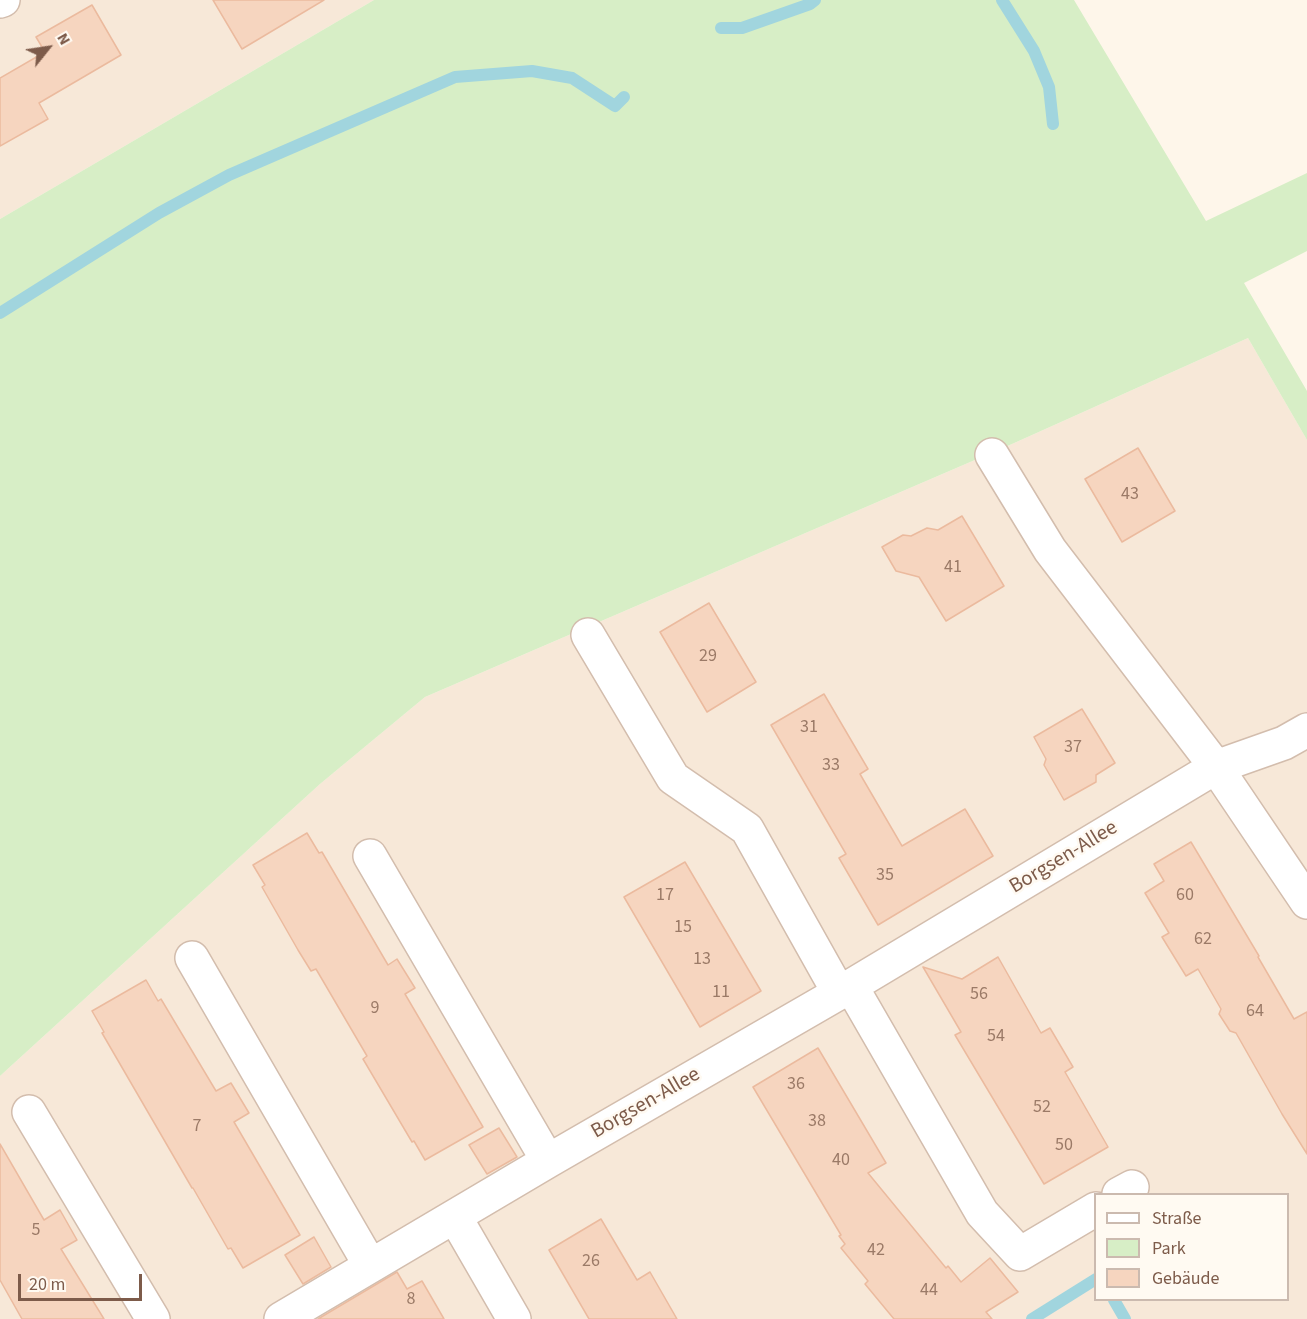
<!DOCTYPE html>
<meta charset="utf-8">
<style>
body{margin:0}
#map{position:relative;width:1307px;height:1319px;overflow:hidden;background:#fef6ea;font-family:"Source Sans 3",sans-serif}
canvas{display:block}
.legend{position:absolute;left:1094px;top:1193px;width:195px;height:108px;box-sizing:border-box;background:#fffaf2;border:2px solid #cbbaaf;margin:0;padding:8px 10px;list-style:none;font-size:18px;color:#7d5b4a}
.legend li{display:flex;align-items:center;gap:12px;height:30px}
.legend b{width:30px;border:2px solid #cbbaaf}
.north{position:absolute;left:18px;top:18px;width:60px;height:60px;-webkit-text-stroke:4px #fffaf2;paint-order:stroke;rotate:60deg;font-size:16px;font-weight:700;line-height:24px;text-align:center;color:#7d5b4a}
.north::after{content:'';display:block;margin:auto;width:21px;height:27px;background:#7d5b4a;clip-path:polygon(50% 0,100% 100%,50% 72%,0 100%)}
.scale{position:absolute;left:18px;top:1274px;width:124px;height:27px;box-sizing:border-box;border:3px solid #7d5b4a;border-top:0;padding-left:8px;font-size:18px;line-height:21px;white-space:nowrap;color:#7d5b4a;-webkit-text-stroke:4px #fffaf2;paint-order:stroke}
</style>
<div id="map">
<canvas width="1307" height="1319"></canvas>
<ul class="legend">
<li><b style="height:8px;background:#fff"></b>Straße</li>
<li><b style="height:16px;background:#d7eec6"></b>Park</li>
<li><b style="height:16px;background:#f6d5bf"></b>Gebäude</li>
</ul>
<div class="north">N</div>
<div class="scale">20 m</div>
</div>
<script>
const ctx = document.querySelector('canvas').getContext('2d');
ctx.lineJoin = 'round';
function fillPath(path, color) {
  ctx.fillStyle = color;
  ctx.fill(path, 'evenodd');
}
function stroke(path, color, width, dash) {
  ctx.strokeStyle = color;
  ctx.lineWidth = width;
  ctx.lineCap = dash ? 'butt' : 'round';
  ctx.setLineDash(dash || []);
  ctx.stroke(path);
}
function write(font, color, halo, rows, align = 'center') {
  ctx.font = font + ' "Source Sans 3",sans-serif';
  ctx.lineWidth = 5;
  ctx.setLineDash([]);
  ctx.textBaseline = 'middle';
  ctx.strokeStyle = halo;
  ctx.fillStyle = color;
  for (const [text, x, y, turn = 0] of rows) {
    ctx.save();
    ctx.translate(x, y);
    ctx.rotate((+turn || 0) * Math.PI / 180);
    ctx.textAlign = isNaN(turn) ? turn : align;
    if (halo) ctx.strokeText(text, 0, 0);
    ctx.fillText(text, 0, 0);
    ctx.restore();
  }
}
const residential = new Path2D(`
 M 0,0 L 374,0 L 0,219 Z
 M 1248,338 L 1307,440 L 1307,1319 L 0,1319 L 0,1076 L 320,784 L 425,697 L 1012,444 ZM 1096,1194 L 1288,1194 L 1288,1300 L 1096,1300 Z`);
const green = new Path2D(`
 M 374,0 L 1074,0 L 1206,221 L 1307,173 L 1307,251 L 1244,283 L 1307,391 L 1307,440 L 1248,338 L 1012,444 L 425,697 L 320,784 L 0,1076 L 0,219 Z`);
const stream = new Path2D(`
 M 1002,0 L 1034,51 L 1049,87 L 1053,124
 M 721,28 L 742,28 L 810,4 L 815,0
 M 0,313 L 159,213 L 229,175 L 455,77 L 532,71 L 572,78 L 615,106 L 624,97
 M 1114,1300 L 1125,1319
 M 1032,1319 L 1096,1279`);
const building = new Path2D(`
 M 213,0 L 324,0 L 242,49 Z
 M 92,5 L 121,55 L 39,103 L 48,119 L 0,146 L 0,78 L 45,52 L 36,37 Z
 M 1138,448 L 1175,511 L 1122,542 L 1085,479 Z
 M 962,516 L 1004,586 L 946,621 L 919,577 L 896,571 L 882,547 L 903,535 L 911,536 L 927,528 L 938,530 Z
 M 709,603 L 756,682 L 707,712 L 660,632 Z
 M 824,694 L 868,769 L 860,774 L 902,846 L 965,809 L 993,856 L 878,925 L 839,858 L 846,854 L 771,725 Z
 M 1082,709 L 1115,763 L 1096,775 L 1096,782 L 1064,800 L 1044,765 L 1046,759 L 1034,737 Z
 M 307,833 L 319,853 L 322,852 L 388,965 L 397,959 L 415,988 L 405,994 L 483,1127 L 425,1160 L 414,1141 L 412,1142 L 363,1059 L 367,1056 L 316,969 L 311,971 L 298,950 L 262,887 L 265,885 L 253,865 Z
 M 1191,842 L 1259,956 L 1258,957 L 1294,1019 L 1307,1012 L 1307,1154 L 1282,1114 L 1236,1033 L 1230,1031 L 1219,1014 L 1221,1009 L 1198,969 L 1186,976 L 1162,937 L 1169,933 L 1145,893 L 1164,881 L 1154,864 Z
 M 685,862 L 761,991 L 700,1027 L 624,897 Z
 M 998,957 L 1041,1033 L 1050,1028 L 1073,1067 L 1065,1072 L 1108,1147 L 1044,1184 L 955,1035 L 961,1032 L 923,967 L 962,979 Z
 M 146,980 L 158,1001 L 161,999 L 216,1091 L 231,1083 L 249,1113 L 234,1122 L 300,1235 L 243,1268 L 231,1248 L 228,1249 L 193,1188 L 192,1188 L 102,1033 L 104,1032 L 92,1011 Z
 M 818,1048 L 886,1163 L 868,1173 L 946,1268 L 948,1266 L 961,1282 L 990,1258 L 1018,1292 L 986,1312 L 992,1319 L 894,1319 L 865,1284 L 868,1281 L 841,1248 L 845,1244 L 839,1236 L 841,1235 L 753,1087 Z
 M 499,1128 L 517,1157 L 487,1174 L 469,1145 Z
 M 0,1144 L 44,1220 L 60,1210 L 77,1240 L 61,1249 L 104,1319 L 22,1319 L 0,1280 Z
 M 601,1219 L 637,1280 L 650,1272 L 677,1319 L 589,1319 L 549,1250 Z
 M 314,1237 L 331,1267 L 303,1284 L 285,1255 Z
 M 397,1272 L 407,1289 L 422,1281 L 444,1319 L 318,1319 Z`);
const minor = new Path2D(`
 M 0,1 L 3,0
 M 992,455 L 1050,550 L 1216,767 L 1307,902
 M 588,635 L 673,778 L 747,829 L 839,993
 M 370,856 L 548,1161
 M 192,958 L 370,1265
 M 851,986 L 982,1213 L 1020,1254 L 1096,1209
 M 29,1112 L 153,1319
 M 1119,1194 L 1132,1187
 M 455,1217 L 514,1319
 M 281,1319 L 548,1161 L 851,986 L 1216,767 L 1284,743 L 1307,730`);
const numberNames = [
 ["43",1130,495],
 ["41",953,568],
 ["29",708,657],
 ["31",809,728],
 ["37",1073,748],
 ["33",831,766],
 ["35",885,876],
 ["17",665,896],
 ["60",1185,896],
 ["15",683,928],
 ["62",1203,940],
 ["13",702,960],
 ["11",721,993],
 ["56",979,995],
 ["9",375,1009],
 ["64",1255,1012],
 ["54",996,1037],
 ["36",796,1085],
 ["52",1042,1108],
 ["38",817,1122],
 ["7",197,1127],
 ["50",1064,1146],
 ["40",841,1161],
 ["5",36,1231],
 ["42",876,1251],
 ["26",591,1262],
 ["44",929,1291],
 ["8",411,1300]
];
const streetNames = [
 ["Borgsen-Allee",1064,858,-31],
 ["Borgsen-Allee",646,1104,-30]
];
fillPath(residential, '#f7e8d8');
fillPath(green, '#d7eec6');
stroke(stream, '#a1d5de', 12);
fillPath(building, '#f6d5bf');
stroke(building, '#ebba9e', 1.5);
stroke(minor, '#d3bdad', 36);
stroke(minor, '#fff', 33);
write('18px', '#9b7a67', null, numberNames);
write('21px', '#7d5b4a', '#fffaf2', streetNames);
</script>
